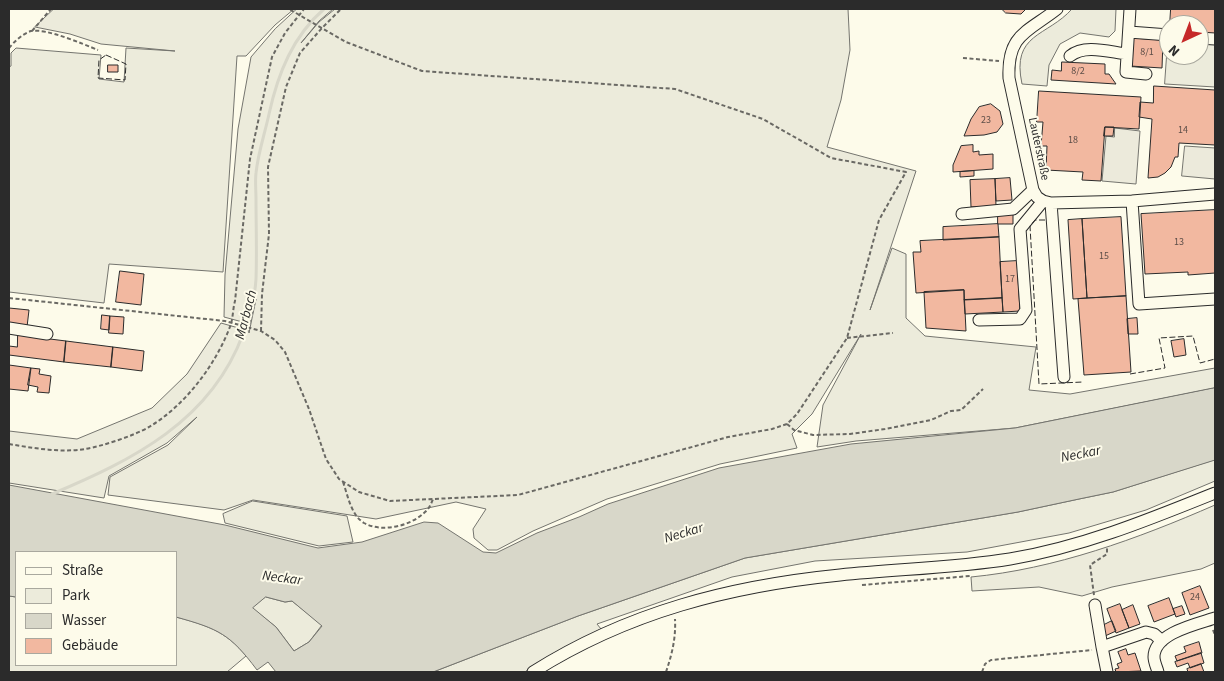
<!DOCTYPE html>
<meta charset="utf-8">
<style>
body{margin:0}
#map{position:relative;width:1224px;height:681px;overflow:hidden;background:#fdfbea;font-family:"Source Sans 3",sans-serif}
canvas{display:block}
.frame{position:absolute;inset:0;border:10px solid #2b2b2b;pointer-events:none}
.legend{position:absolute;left:15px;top:551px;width:162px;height:115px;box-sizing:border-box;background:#fdfbea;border:1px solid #a9a89e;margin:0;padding:6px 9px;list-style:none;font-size:15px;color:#2b2b2b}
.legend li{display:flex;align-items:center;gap:10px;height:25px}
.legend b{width:25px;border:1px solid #a9a89e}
.north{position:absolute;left:1159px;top:15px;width:50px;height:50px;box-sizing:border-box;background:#fdfbea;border:1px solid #a9a89e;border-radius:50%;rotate:223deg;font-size:14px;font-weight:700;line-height:20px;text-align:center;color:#2b2b2b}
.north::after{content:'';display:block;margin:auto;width:18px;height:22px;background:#c62828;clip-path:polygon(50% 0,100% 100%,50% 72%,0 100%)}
</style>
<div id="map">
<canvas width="1224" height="681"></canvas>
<div class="frame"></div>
<ul class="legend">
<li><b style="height:6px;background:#fdfbea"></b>Straße</li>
<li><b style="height:14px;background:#ecebdb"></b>Park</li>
<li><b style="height:14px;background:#d8d7c9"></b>Wasser</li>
<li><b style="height:14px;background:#f2b8a0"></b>Gebäude</li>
</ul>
<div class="north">N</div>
</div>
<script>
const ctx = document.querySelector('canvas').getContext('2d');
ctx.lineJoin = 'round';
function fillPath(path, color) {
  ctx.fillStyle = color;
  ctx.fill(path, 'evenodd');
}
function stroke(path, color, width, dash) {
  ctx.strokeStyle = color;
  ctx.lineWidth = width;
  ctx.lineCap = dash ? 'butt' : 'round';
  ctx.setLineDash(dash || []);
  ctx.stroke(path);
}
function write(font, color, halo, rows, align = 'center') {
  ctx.font = font + ' "Source Sans 3",sans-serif';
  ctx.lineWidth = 4;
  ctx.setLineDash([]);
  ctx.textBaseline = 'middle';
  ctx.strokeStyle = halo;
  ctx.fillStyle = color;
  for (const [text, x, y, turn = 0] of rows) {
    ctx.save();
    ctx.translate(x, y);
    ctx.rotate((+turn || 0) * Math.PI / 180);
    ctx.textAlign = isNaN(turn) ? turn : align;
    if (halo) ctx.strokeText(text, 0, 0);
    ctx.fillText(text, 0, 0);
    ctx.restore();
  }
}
const green = new Path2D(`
 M 54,9 L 294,9 L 275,25 L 246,56 L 237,56 L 223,272 L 109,264 L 104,303 L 9,292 L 9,67 L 11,66 L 11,53 L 16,48 L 101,55 L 99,79 L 124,82 L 126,48 L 175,51 L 101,44 L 70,34 L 35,27 Z
 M 297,9 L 333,9 L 319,21 L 301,43 L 319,22 L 335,9 L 848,9 L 850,50 L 841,100 L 827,147 L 916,171 L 870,310 L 892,248 L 906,254 L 906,318 L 925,336 L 1036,347 L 1029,390 L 1070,394 L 1215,368 L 1215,388 L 1015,428 L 856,441 L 817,447 L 823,405 L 861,334 L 812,414 L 792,434 L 797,448 L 720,464 L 607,499 L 533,531 L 497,550 L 488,550 L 474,538 L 473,529 L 486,509 L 456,502 L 376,519 L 253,500 L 224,510 L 108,495 L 110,477 L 168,445 L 197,417 L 167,443 L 109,476 L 104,498 L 9,483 L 9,431 L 77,439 L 152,408 L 187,374 L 221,323 L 249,331 L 249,333 L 256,299 L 250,324 L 224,317 L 225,275 L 238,129 L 251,57 L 275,29 Z
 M 1072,9 L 1116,9 L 1115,31 L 1109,37 L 1080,33 L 1060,44 L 1049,65 L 1047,86 L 1022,84 C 1011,33 1047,37 1072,9 Z
 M 1168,41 L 1169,41 L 1169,55 L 1199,55 L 1199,43 L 1215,44 L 1215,87 L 1165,84 Z
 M 1215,460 L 1215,481 L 1146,510 L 1069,533 L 967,552 L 815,561 L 732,577 L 597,624 L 601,629 L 541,661 L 525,672 L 433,672 L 578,616 L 745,558 L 1018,512 L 1079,499 L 1113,492 Z
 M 253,501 L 347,516 L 353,542 L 319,546 L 225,523 L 223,514 Z
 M 1215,505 L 1215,563 L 1201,569 L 1112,587 L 1082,596 L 1039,587 L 972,591 L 971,577 C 1055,569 1137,539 1215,505 Z
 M 9,596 L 16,597 L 16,665 L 176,665 L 176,617 C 206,625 226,631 246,656 L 227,672 L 9,672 Z
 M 266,597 L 285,602 L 292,601 L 322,625 L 309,642 L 294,651 L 276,627 L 252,608 Z`);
const parking = new Path2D(`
 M 1115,128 L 1140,131 L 1136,184 L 1102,181 L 1106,136 L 1114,137 Z
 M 1185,146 L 1215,148 L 1215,179 L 1182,176 Z`);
const water = new Path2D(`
 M 1215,388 L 1215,460 L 1113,492 L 1079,499 L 1018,512 L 745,558 L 578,616 L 433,672 L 276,672 L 268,662 L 257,670 C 230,634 219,629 176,617 L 176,552 L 16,552 L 16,597 L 9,596 L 9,485 L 225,525 L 318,548 L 362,542 L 424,522 L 438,523 L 483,552 L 496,553 L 537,533 L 579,517 L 608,504 L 719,468 L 851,444 L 1015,428 ZM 266,597 L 285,602 L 292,601 L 322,626 L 309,642 L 294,651 L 276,627 L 253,608 Z`);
const stream = new Path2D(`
 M 52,494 C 133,460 211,421 243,334 C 249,316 255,298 256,279 C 257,252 256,226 256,199 C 256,191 255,181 256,173 C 258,153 265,133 269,114 C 278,73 293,36 324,9`);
const building = new Path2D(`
 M 1002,9 L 1026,9 L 1021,14 L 1006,13 Z
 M 1171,9 L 1215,9 L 1215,34 L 1199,33 L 1199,25 L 1170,25 Z
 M 1132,38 L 1163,40 L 1162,68 L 1130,66 Z
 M 1062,62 L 1105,64 L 1105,74 L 1109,74 L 1116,84 L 1051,80 L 1052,70 L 1061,71 Z
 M 108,65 L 118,65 L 118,72 L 108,72 Z
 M 1154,86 L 1215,90 L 1215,145 L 1179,143 L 1178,157 L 1175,157 L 1171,167 L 1165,173 L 1158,177 L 1148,178 L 1152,119 L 1139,117 L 1140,102 L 1153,103 Z
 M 1039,91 L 1141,97 L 1139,129 L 1105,127 L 1101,181 L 1082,180 L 1083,172 L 1046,170 L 1047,146 L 1041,146 L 1043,122 L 1037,122 Z
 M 991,104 L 1000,111 L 1003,124 L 997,132 L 984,135 L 964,136 L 971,119 L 979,107 Z
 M 1105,127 L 1114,127 L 1113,136 L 1104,136 Z
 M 973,145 L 973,152 L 979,151 L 979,155 L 993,154 L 993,169 L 953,172 L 953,165 L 961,146 Z
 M 974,171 L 974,176 L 960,177 L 960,172 Z
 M 1010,178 L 1012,200 L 996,201 L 995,179 Z
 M 995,179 L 996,206 L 971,207 L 970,180 Z
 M 1215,210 L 1215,273 L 1188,275 L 1188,272 L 1145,274 L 1141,214 Z
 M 998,214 L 1013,214 L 1013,224 L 998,224 Z
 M 1121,217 L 1126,296 L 1087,298 L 1082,219 Z
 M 1082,219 L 1087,298 L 1073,299 L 1068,220 Z
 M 998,224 L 999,237 L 943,240 L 943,227 Z
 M 999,237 L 1002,298 L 964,300 L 964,290 L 916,293 L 913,252 L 921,252 L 920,241 Z
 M 1017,261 L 1020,311 L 1003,312 L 1000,262 Z
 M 120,271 L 144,274 L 141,305 L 116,302 Z
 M 964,290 L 966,331 L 926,328 L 924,292 Z
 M 1126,296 L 1131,372 L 1084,375 L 1078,299 Z
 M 1002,298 L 1003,312 L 965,314 L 964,300 Z
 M 9,308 L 29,310 L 27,327 L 9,324 Z
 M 102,315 L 110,316 L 109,330 L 101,329 Z
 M 110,316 L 124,317 L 123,334 L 109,333 Z
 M 1137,318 L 1138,334 L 1128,334 L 1127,319 Z
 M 18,335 L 66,341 L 64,362 L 9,355 L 9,346 L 17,347 Z
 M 1184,339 L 1186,355 L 1174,357 L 1171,341 Z
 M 66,341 L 113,347 L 111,367 L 64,362 Z
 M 113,347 L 144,351 L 142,371 L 111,367 Z
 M 9,365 L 31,368 L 28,391 L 9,389 Z
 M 31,368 L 40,369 L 39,374 L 51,376 L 49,393 L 37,392 L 38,387 L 28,385 Z
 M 1200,586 L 1209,608 L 1190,615 L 1182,593 Z
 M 1169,598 L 1175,614 L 1154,622 L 1148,606 Z
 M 1120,604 L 1129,628 L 1116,633 L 1107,609 Z
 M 1133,605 L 1140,624 L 1129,628 L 1122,610 Z
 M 1182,606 L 1185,614 L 1176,617 L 1173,609 Z
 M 1112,621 L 1116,631 L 1105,636 L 1104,625 Z
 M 1199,642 L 1202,653 L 1177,661 L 1175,656 L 1186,652 L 1184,647 Z
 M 1126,649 L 1128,655 L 1135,653 L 1141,671 L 1116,672 L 1115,669 L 1119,668 L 1117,664 L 1122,662 L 1118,652 Z
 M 1201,653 L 1204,663 L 1190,668 L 1188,663 L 1177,667 L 1175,662 Z
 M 1201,664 L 1204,672 L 1188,672 L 1187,669 Z`);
const path = new Path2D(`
 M 32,31 L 51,9
 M 9,48 C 14,42 22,34 31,31 C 46,28 83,44 98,50
 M 963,58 L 999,61
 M 9,298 L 225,321 L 261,331 L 275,340 L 285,352 L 309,409 L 326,459 L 339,479 L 359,492 L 390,501 L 518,495 L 728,437 L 772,429 L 787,424 L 797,414 L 847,338 L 879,220 L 906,172 L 831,158 L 763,119 L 675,89 L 422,71 L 346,42 L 289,9
 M 261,331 L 262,294 L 269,234 L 268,167 L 286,87 L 300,53 L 322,28 L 341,9
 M 847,338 L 893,333
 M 787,424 L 794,430 L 813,435 L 850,434 L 885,429 L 931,420 L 951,411 L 961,410 L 983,389
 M 9,444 C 33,448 60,453 85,449 C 103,446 133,436 149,427 C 186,405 217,363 231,324 C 233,317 233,308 235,301 L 250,159 L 272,57 L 285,33 L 304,9
 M 343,482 C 348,496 351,515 364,523 C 382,533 411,526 425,512 C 429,509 431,504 433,499
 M 862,585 L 970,576
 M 1094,595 L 1090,565 L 1107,554 L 1107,546
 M 1213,630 L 1215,635
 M 666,672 C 672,654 676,638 675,619
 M 982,672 L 985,664 L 991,660 L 1092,650`);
const minor = new Path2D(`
 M 1057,9 C 1028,32 1007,34 1009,78 L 1033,190 L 1037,197 L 1043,201 L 1051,203 L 1132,201 L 1215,194
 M 1130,9 L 1126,72 L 1146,74
 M 1129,32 L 1169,35
 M 1199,38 L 1215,39
 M 1070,56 C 1085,44 1109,52 1127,54
 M 1132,201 L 1139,304 L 1215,299
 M 1051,203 L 1064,377
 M 962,214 L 1013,209 L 1033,190
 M 979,320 L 1020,319 L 1026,310 L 1020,229 L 1043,201
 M 9,328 L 47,334
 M 1095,605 L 1102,647
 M 533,672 C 628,612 730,586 840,575 C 897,569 954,568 1010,559 C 1082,547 1148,520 1215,493
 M 1107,672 L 1102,647 L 1146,632 L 1154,634 L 1162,641
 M 1158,672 C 1157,668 1154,662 1154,657 C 1154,633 1197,624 1215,618`);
const fence = new Path2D(`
 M 106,55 L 126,64 L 125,80 L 98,78 L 99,60 Z
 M 1045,220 L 1035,220 L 1030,226 L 1039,384 L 1083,382
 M 1130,374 L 1165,368 L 1159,338 L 1193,336 L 1200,363 L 1215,359`);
const numberNames = [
 ["8/1",1147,53],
 ["8/2",1078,72],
 ["23",986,121],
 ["14",1183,131],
 ["18",1073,141],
 ["13",1179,243],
 ["15",1104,257],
 ["17",1010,280],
 ["24",1195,598]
];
const streetNames = [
 ["Lauterstraße",1038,149,78]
];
const waterNames = [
 ["Marbach",247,315,-75],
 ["Neckar",1081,455,-11],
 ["Neckar",684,534,-17],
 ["Neckar",282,579,7]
];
fillPath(green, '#ecebdb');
stroke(green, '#74746e', 1);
fillPath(parking, '#eceadb');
stroke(parking, '#74746e', 1);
fillPath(water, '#d8d7c9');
stroke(water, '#74746e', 1);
stroke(stream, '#d8d7c9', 3);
fillPath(building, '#f2b8a0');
stroke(building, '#2b2b2b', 1);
stroke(minor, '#2b2b2b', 13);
stroke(path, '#6a6964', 2, [4, 2.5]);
stroke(minor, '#fdfbea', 11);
stroke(fence, '#2b2b2b', 1, [6, 2.5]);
write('10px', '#5d4e48', null, numberNames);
write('12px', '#2b2b2b', '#fdfbea', streetNames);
write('italic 14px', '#2b2b2b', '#fdfbea', waterNames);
</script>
